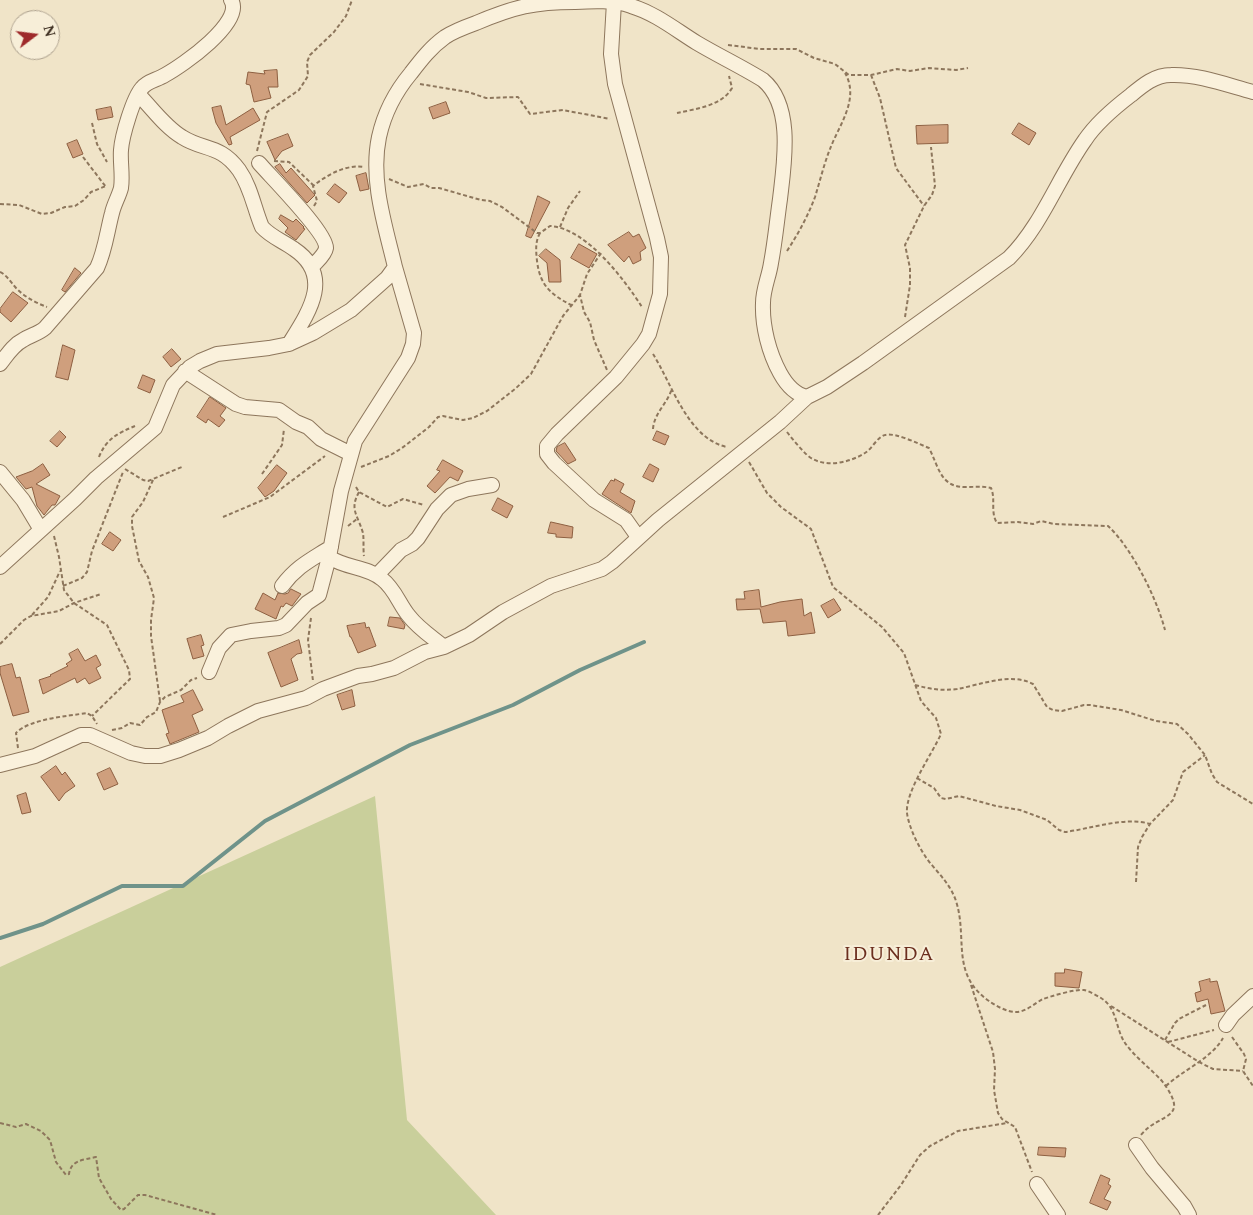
<!DOCTYPE html>
<style>
body{margin:0}
#map{position:relative;width:1253px;height:1215px;overflow:hidden;background:#f0e4c8;font-family:Spectral,serif}
canvas{display:block}
.north{position:absolute;left:10px;top:10px;width:50px;height:50px;box-sizing:border-box;background:#f7eed8;border:1px solid #ada18e;border-radius:50%;rotate:75deg;font-size:14px;font-weight:700;line-height:20px;text-align:center;color:#3d2e20}
.north::after{content:'';display:block;margin:auto;width:18px;height:22px;background:#9e2a2b;clip-path:polygon(50% 0,100% 100%,50% 72%,0 100%)}
</style>
<div id="map">
<canvas width="1253" height="1215"></canvas>
<div class="north">N</div>
</div>
<script>
const ctx = document.querySelector('canvas').getContext('2d');
ctx.lineJoin = 'round';
function fillPath(path, color) {
  ctx.fillStyle = color;
  ctx.fill(path, 'evenodd');
}
function stroke(path, color, width, dash) {
  ctx.strokeStyle = color;
  ctx.lineWidth = width;
  ctx.lineCap = dash ? 'butt' : 'round';
  ctx.setLineDash(dash || []);
  ctx.stroke(path);
}
function write(font, color, halo, rows, align = 'center') {
  ctx.font = font + ' Spectral,serif';
  ctx.lineWidth = 4;
  ctx.setLineDash([]);
  ctx.textBaseline = 'middle';
  ctx.strokeStyle = halo;
  ctx.fillStyle = color;
  for (const [text, x, y, turn = 0] of rows) {
    ctx.save();
    ctx.translate(x, y);
    ctx.rotate((+turn || 0) * Math.PI / 180);
    ctx.textAlign = isNaN(turn) ? turn : align;
    if (halo) ctx.strokeText(text, 0, 0);
    ctx.fillText(text, 0, 0);
    ctx.restore();
  }
}
const green = new Path2D(`
 M 375,796 L 407,1120 L 496,1215 L 0,1215 L 0,967 Z`);
const stream = new Path2D(`
 M 0,938 L 43,924 L 122,886 L 183,886 L 265,821 L 410,745 L 513,705 L 580,670 L 644,642`);
const building = new Path2D(`
 M 277,70 L 278,87 L 268,87 L 271,98 L 254,102 L 250,85 L 246,84 L 248,72 L 265,74 L 264,71 Z
 M 446,102 L 450,113 L 433,119 L 429,108 Z
 M 221,106 L 226,125 L 253,108 L 260,120 L 230,137 L 232,144 L 229,145 L 216,123 L 212,108 Z
 M 111,107 L 113,117 L 98,120 L 96,110 Z
 M 1019,123 L 1036,133 L 1029,145 L 1012,134 Z
 M 948,125 L 948,143 L 917,144 L 916,126 Z
 M 288,134 L 293,146 L 282,151 L 275,160 L 267,142 Z
 M 77,140 L 83,154 L 73,158 L 67,144 Z
 M 280,164 L 286,173 L 291,168 L 315,195 L 307,203 L 275,167 Z
 M 366,173 L 369,189 L 360,191 L 356,176 Z
 M 335,184 L 347,193 L 339,203 L 327,194 Z
 M 538,196 L 550,202 L 531,238 L 526,236 Z
 M 281,215 L 293,222 L 296,219 L 304,227 L 303,228 L 305,229 L 296,240 L 285,232 L 288,228 L 279,219 Z
 M 629,232 L 633,237 L 639,234 L 646,248 L 640,252 L 641,260 L 633,264 L 629,256 L 624,262 L 608,245 Z
 M 579,244 L 597,254 L 589,268 L 571,258 Z
 M 546,249 L 560,260 L 561,282 L 549,282 L 547,263 L 539,256 Z
 M 75,268 L 81,273 L 65,292 L 62,290 Z
 M 13,292 L 28,303 L 11,322 L 0,312 L 0,309 Z
 M 63,345 L 75,350 L 68,380 L 56,377 Z
 M 172,349 L 181,359 L 171,367 L 163,357 Z
 M 143,375 L 155,380 L 150,393 L 138,388 Z
 M 210,397 L 226,408 L 220,416 L 225,420 L 219,427 L 208,419 L 206,423 L 197,417 Z
 M 60,431 L 66,437 L 57,447 L 50,441 Z
 M 657,431 L 669,436 L 665,445 L 653,440 Z
 M 565,443 L 576,460 L 568,464 L 556,451 L 557,447 Z
 M 443,460 L 463,471 L 458,481 L 450,477 L 435,493 L 427,486 L 440,471 L 437,470 Z
 M 43,464 L 50,475 L 36,484 L 60,496 L 55,505 L 52,505 L 44,515 L 37,506 L 32,487 L 26,489 L 16,477 L 32,471 Z
 M 650,464 L 659,469 L 653,482 L 643,477 Z
 M 277,465 L 287,473 L 274,491 L 265,497 L 258,488 Z
 M 615,479 L 624,484 L 620,492 L 635,501 L 631,513 L 602,494 L 611,480 L 614,481 Z
 M 498,498 L 513,506 L 507,518 L 492,510 Z
 M 551,522 L 573,527 L 572,538 L 556,537 L 556,534 L 548,533 Z
 M 110,532 L 121,540 L 113,551 L 102,544 Z
 M 291,589 L 301,594 L 292,606 L 286,603 L 283,607 L 281,606 L 276,619 L 255,609 L 263,593 L 275,600 L 278,593 L 285,594 L 288,593 Z
 M 759,590 L 761,607 L 780,602 L 802,599 L 804,616 L 811,612 L 815,633 L 788,636 L 786,621 L 763,623 L 760,609 L 737,610 L 736,599 L 745,599 L 744,592 Z
 M 834,599 L 841,610 L 828,618 L 821,606 Z
 M 390,617 L 400,618 L 405,625 L 404,629 L 388,626 Z
 M 365,623 L 366,628 L 369,627 L 376,646 L 358,653 L 351,637 L 350,637 L 347,626 Z
 M 201,635 L 204,645 L 201,646 L 204,656 L 193,659 L 187,639 Z
 M 299,640 L 302,653 L 297,654 L 291,659 L 298,680 L 281,687 L 268,653 Z
 M 78,649 L 85,661 L 96,655 L 101,665 L 96,668 L 101,678 L 89,684 L 85,678 L 77,683 L 75,678 L 43,694 L 39,680 L 51,676 L 50,675 L 68,666 L 66,664 L 72,660 L 69,654 Z
 M 12,664 L 16,678 L 20,677 L 29,712 L 13,716 L 0,673 L 0,667 Z
 M 193,690 L 203,710 L 192,715 L 199,732 L 170,744 L 166,734 L 169,733 L 162,710 L 184,702 L 181,696 Z
 M 352,690 L 355,706 L 342,710 L 337,695 Z
 M 56,766 L 62,775 L 65,772 L 75,786 L 65,793 L 59,801 L 41,777 Z
 M 110,768 L 118,784 L 104,790 L 97,774 Z
 M 26,793 L 31,812 L 22,814 L 17,796 Z
 M 1065,969 L 1082,972 L 1079,988 L 1055,986 L 1055,973 L 1064,973 Z
 M 1210,979 L 1210,982 L 1217,981 L 1225,1011 L 1211,1014 L 1208,999 L 1197,1002 L 1195,993 L 1201,991 L 1199,982 Z
 M 1039,1147 L 1066,1148 L 1065,1157 L 1038,1155 Z
 M 1101,1175 L 1110,1179 L 1108,1184 L 1111,1186 L 1104,1199 L 1111,1202 L 1107,1210 L 1090,1203 Z`);
const path = new Path2D(`
 M 728,45 L 760,49 L 796,49 L 814,58 L 835,64 L 849,75 L 871,75 L 897,69 L 910,71 L 929,68 L 956,70 L 968,68
 M 871,75 L 880,98 L 896,168 L 924,206
 M 420,84 L 468,92 L 486,98 L 518,97 L 530,114 L 563,110 L 610,119
 M 677,113 C 695,109 722,106 732,88 L 729,76
 M 92,123 L 97,144 L 107,162
 M 257,151 L 267,112 L 299,90 L 308,76 L 307,62 L 310,55 L 334,32 L 346,16 L 352,0
 M 83,157 L 106,187
 M 274,161 L 289,162 L 313,185
 M 389,179 L 408,187 L 424,184 L 431,188 L 439,188 L 481,200 L 490,201 L 502,207 L 537,233 L 540,233 L 550,226 C 586,228 624,279 642,307
 M 0,204 L 19,205 L 42,214 L 51,213 L 65,207 L 75,206 L 84,200 L 91,192 L 106,186
 M 314,206 L 317,201 L 313,186 C 327,175 346,164 364,167
 M 560,227 L 568,208 L 580,191
 M 540,233 C 535,242 536,251 537,261 C 540,285 550,294 571,305
 M 787,251 C 798,234 808,216 815,197 C 820,181 824,164 830,149 C 839,125 860,99 845,73
 M 601,253 L 587,274 L 580,295 L 584,312 L 590,322 L 594,340 L 607,370
 M 0,272 C 7,275 11,283 17,289 C 25,297 36,303 47,307
 M 905,317 L 910,285 L 910,268 L 905,245 L 924,206 L 932,195 L 935,186 L 931,147
 M 653,354 C 672,384 688,439 727,447
 M 653,429 C 654,413 668,403 672,388
 M 787,432 C 793,440 800,448 807,455 C 823,469 849,463 865,453 C 872,449 877,437 885,435 C 895,432 919,444 929,448 C 939,467 940,488 967,487 C 975,487 983,486 991,488 C 996,499 990,512 997,523 L 1018,522 L 1033,524 L 1041,521 L 1054,524 L 1108,526 C 1132,548 1157,599 1165,630
 M 99,457 C 106,439 118,433 135,426
 M 749,462 L 767,493 L 781,507 L 811,529 L 833,587 L 882,627 L 904,653 L 921,701 L 936,718 L 941,734 C 932,754 905,792 907,813 C 909,829 921,852 931,864 C 941,876 951,886 956,901 C 968,938 950,974 989,1001 C 996,1006 1007,1012 1016,1012 C 1026,1012 1035,1003 1043,999 C 1052,996 1075,989 1084,990 C 1089,991 1096,995 1101,998 C 1118,1009 1115,1028 1125,1043 C 1134,1056 1151,1069 1162,1081 C 1192,1121 1159,1112 1141,1135
 M 361,467 L 389,456 L 402,448 L 429,427 L 438,417 L 443,416 L 463,420 L 473,418 L 487,411 L 515,389 L 531,374 L 563,316 L 580,295
 M 125,469 L 143,480 L 148,481 L 182,467
 M 262,474 L 282,445 L 284,429
 M 153,480 L 143,502 L 132,517 L 132,526 L 139,561 L 148,577 L 154,598 L 151,620 L 151,636 L 160,701
 M 356,487 L 359,492 L 387,507 L 403,499 L 424,505
 M 359,492 C 349,510 358,515 363,533 C 364,540 363,549 364,556
 M 223,517 L 270,497 L 325,456
 M 348,526 L 357,519
 M 54,536 L 59,557 L 64,590 L 74,603 L 107,625 L 129,670 L 130,679 L 92,716
 M 63,586 L 82,578 L 87,572 L 92,551 L 123,472
 M 32,615 L 48,597 L 60,571
 M 311,618 L 308,640 L 313,681
 M 0,644 L 24,620 L 31,616 L 59,611 L 74,603 L 101,594
 M 915,685 C 930,689 942,691 957,689 C 980,685 1011,672 1033,684 L 1047,707 L 1053,710 L 1062,711 L 1084,705 L 1090,705 L 1121,710 L 1156,721 L 1177,724 L 1188,734 L 1205,755 L 1212,774 L 1217,782 L 1253,804
 M 112,730 L 122,728 L 130,723 L 140,725 L 147,717 L 156,712 L 160,702 L 165,697 L 181,690 L 191,680 L 197,678
 M 18,748 L 16,733 C 29,719 68,716 87,713 L 92,716 L 97,724
 M 917,778 L 934,788 L 941,798 L 946,799 L 959,796 L 996,806 L 1020,810 L 1047,820 L 1059,830 L 1065,832 C 1090,829 1126,816 1150,824
 M 1136,882 L 1138,847 L 1142,837 L 1150,824 L 1173,800 L 1183,772 L 1205,755
 M 971,985 L 993,1052 L 995,1069 L 994,1090 L 998,1113 L 1002,1119 L 1015,1127 L 1032,1172
 M 1111,1006 L 1199,1062 L 1213,1069 L 1243,1071
 M 1232,1037 L 1244,1054 L 1246,1059 L 1243,1071 L 1253,1086
 M 1165,1040 L 1175,1023 L 1179,1019 L 1206,1005
 M 1168,1042 L 1214,1030
 M 1166,1086 C 1183,1070 1212,1058 1223,1038
 M 0,1123 L 16,1127 L 26,1124 L 41,1131 L 50,1140 L 56,1162 L 66,1175 L 69,1174 C 71,1160 83,1160 96,1157 L 99,1178 L 111,1199 L 121,1210 L 124,1209 L 138,1195 L 145,1195 L 217,1215
 M 878,1215 L 901,1185 L 920,1155 L 930,1146 L 958,1131 L 1007,1123`);
const street = new Path2D(`
 M 614,2 L 611,54 L 615,84 L 657,238 L 661,257 L 660,294 L 649,334 L 643,344 L 616,377 L 557,434 L 547,446 L 547,454 L 554,463 L 594,500 L 626,520 L 638,537
 M 138,94 C 152,108 165,127 182,137 C 204,151 220,144 239,170 C 251,187 254,208 262,227 C 271,237 283,241 294,249 C 334,276 309,312 289,344
 M 259,163 C 271,177 327,233 326,248 C 325,255 316,262 312,267
 M 395,267 L 414,333 L 413,344 L 408,358 L 355,441 L 341,491 L 329,557 C 347,569 366,566 382,579 C 395,589 399,604 409,616 C 418,628 432,637 444,647
 M 0,364 C 7,355 13,345 23,340 C 31,335 38,334 45,328 L 97,268 C 105,251 107,232 112,213 C 114,204 119,196 121,188 C 123,176 120,162 121,150 C 122,136 133,98 142,88 C 147,81 157,80 165,75 C 182,66 245,22 231,0
 M 185,371 L 236,404 L 245,407 L 279,410 L 296,422 L 308,427 L 321,439 L 351,454
 M 0,472 L 23,500 L 41,530
 M 0,567 L 75,499 L 96,478 L 155,428 L 173,385 L 190,367 L 200,361 L 217,354 L 269,348 L 289,344 L 313,333 L 351,310 L 387,278 L 395,267 C 385,225 370,180 379,137 C 384,114 396,91 411,73 C 421,60 431,47 445,37 C 454,31 465,27 476,23 C 514,7 534,2 575,2 C 593,1 614,0 631,6 C 655,13 676,30 697,43 C 719,56 742,67 763,80 C 794,106 784,164 780,199 C 777,220 775,242 771,263 C 769,277 763,289 763,303 C 762,326 769,353 780,373 C 786,384 794,394 807,397 L 827,387 L 863,363 L 1009,258 C 1042,225 1058,178 1085,140 C 1097,122 1114,108 1131,95 C 1143,85 1155,75 1171,75 C 1198,74 1227,85 1253,92
 M 377,575 L 401,550 L 412,544 L 418,538 L 437,509 L 451,495 L 468,489 L 492,485
 M 282,586 C 297,566 311,560 331,547
 M 209,672 L 219,648 L 231,635 L 251,631 L 279,628 L 286,625 L 307,603 L 319,595 L 329,557
 M 0,765 L 35,756 L 81,735 L 90,735 L 131,753 L 145,756 L 160,756 L 179,750 L 208,738 L 228,726 L 258,711 L 306,698 L 323,689 L 358,676 L 372,674 L 394,668 L 425,652 L 444,647 L 469,635 L 503,612 L 551,586 L 602,569 L 612,562 L 658,520 L 780,422 L 807,397
 M 1226,1025 L 1233,1015 L 1253,996
 M 1136,1145 L 1152,1168 L 1184,1206 L 1189,1215
 M 1037,1184 L 1058,1215`);
const quarterNames = [
 ["IDUNDA",889,956]
];
fillPath(green, '#c9cf9b');
stroke(stream, '#6f938a', 4);
fillPath(building, '#cf9f7d');
stroke(building, '#8d5f41', 1);
stroke(street, '#8d765c', 16);
stroke(path, '#8d765c', 2, [4, 2.5]);
stroke(street, '#faf1dc', 14);
ctx.letterSpacing = '1px';
write('20px', '#6b2e1e', '#f7eed8', quarterNames);
ctx.letterSpacing = '0px';
</script>
